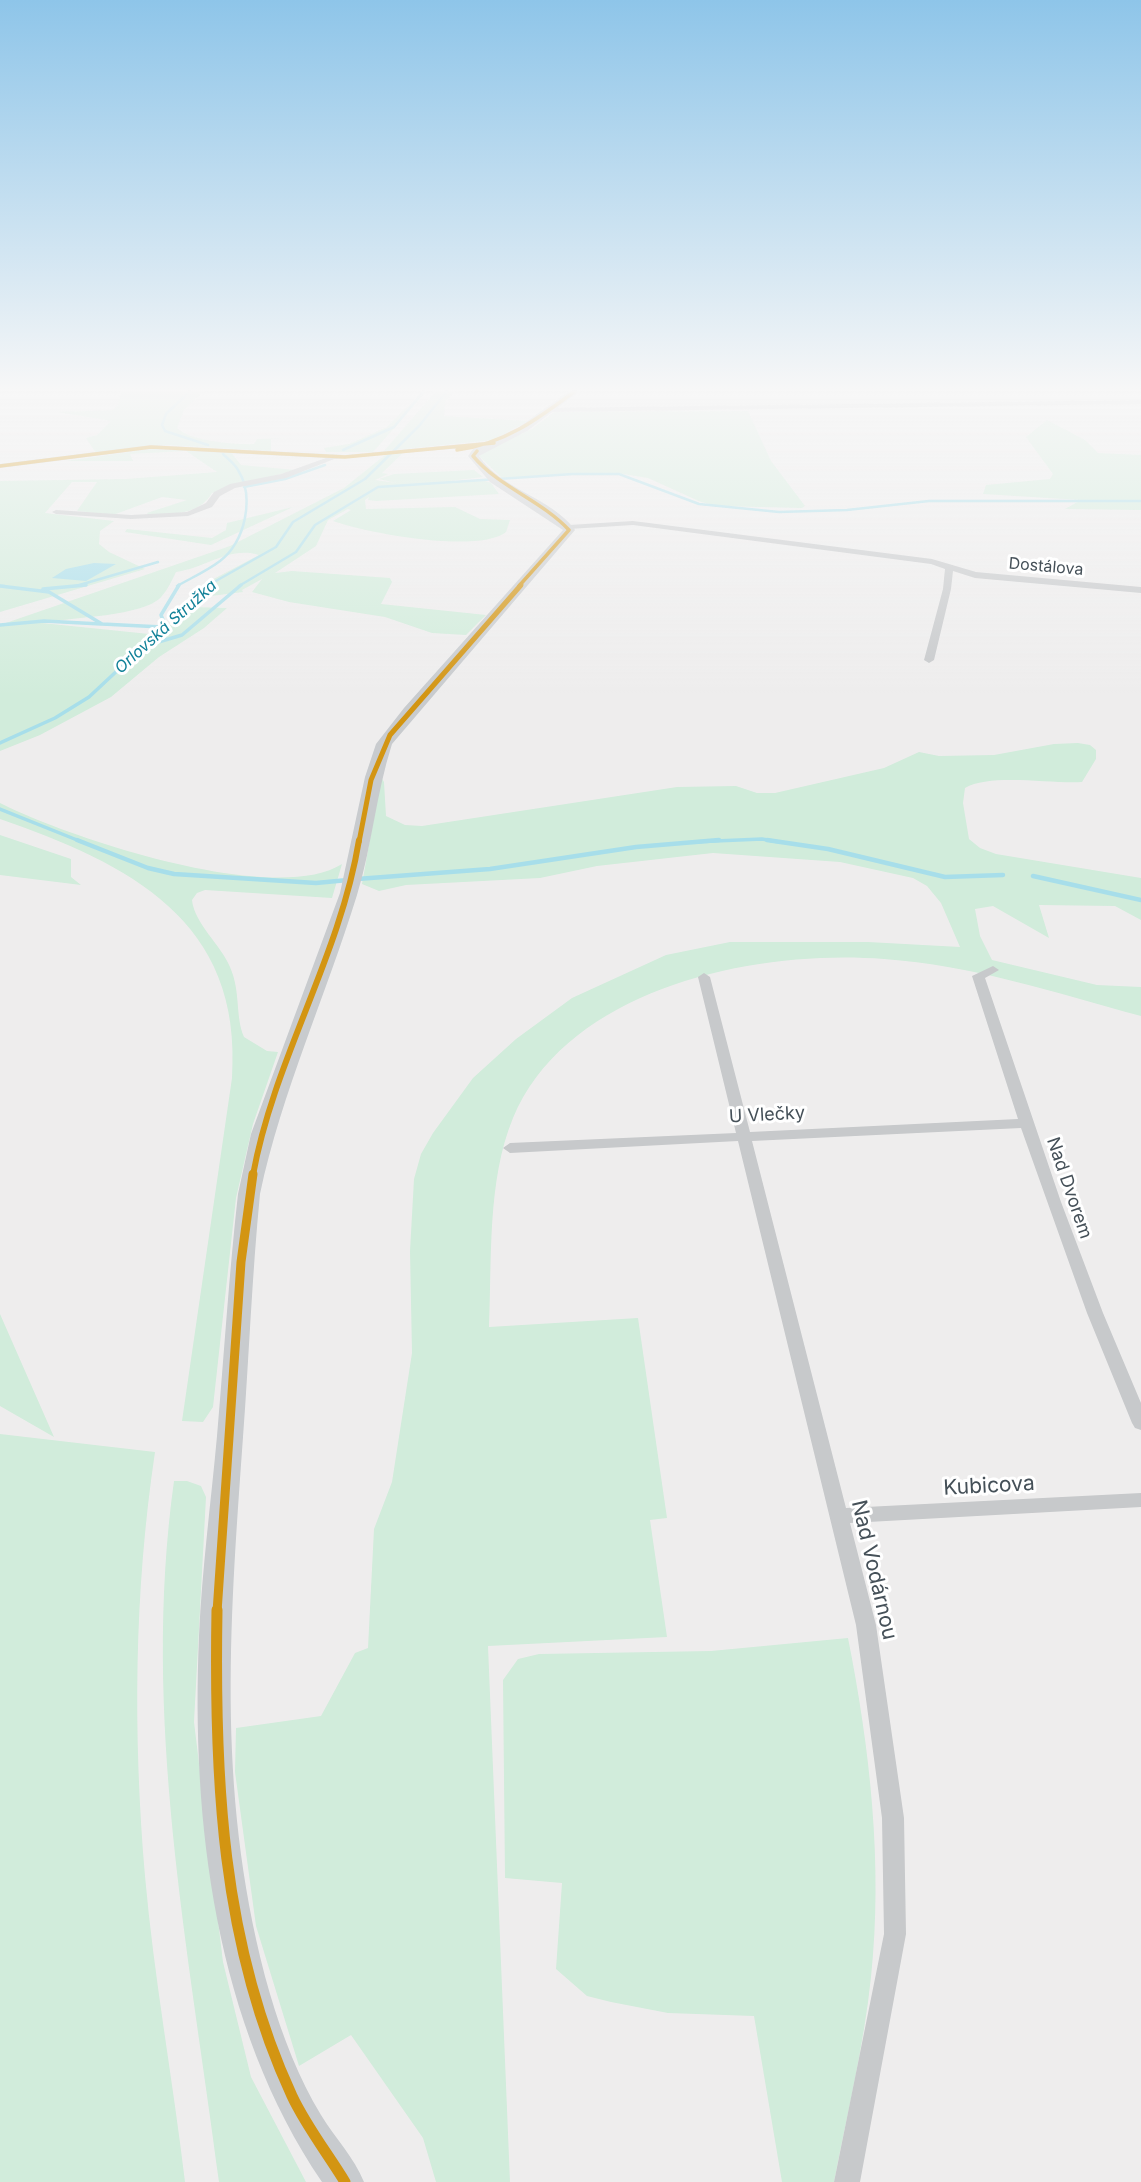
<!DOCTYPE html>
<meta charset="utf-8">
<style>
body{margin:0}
canvas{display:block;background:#eeeded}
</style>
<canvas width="1141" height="2182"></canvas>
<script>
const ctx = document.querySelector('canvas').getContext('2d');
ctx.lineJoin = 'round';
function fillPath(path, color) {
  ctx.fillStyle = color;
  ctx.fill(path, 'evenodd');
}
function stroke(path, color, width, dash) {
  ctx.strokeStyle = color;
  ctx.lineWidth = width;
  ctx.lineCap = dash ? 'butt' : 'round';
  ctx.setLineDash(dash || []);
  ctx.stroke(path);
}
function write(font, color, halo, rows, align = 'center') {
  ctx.font = font + ' Inter,sans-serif';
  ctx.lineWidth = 6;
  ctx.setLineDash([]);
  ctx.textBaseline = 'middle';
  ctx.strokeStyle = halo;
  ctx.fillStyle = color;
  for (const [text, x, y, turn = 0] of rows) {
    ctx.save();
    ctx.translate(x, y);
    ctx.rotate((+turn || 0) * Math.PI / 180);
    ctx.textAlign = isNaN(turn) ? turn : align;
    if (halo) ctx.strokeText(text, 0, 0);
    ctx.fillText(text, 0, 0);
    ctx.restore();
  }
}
const green = new Path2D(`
 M 116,391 L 204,391 L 184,410 L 177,428 C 189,441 237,445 254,444 L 257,439 L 294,438 L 271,439 L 271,451 L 166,445 L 96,453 L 86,438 L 97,435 L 111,421 L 58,412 L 113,410 L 118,405 L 121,392 Z
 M 423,391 L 427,391 L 373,452 L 326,452 L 324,448 L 349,444 L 387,427 Z
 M 436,391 L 455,391 L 445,402 L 444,416 L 528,421 L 493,440 L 384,451 Z
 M 748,411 L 771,461 L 805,506 L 802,508 L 718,506 L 701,502 L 648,478 L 617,473 L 502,478 L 479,456 L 485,450 L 532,429 L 554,412 Z
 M 1047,420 L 1085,440 L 1098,453 L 1141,455 L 1141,510 L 1065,509 L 1081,500 L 983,494 L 986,485 L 1050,479 L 1053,474 L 1026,437 Z
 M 150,449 L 230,451 L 241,465 L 295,470 L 212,493 C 198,516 173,513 149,516 L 147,513 L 187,500 L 162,497 L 113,515 L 77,511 L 97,482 L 72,482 L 45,513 L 114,521 L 100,531 L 99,544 L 109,552 L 145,569 L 0,612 L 0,481 L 126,479 L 217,472 L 186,451 L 130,454 L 133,461 L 66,461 Z
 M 404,452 L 382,473 L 388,474 L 375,480 L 396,483 L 379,479 L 394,474 L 474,470 L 483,477 L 449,481 L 485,481 L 491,483 L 499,494 L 376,501 L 368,500 L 369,497 L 365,500 L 366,509 L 455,507 L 480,519 L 510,520 L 506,532 C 478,554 367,533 333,521 L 351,510 L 348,509 L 328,520 L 316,546 L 275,573 L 292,571 L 390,578 L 392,582 L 381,604 L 486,615 L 466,635 L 432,633 L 385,617 L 289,602 L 252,592 L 262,579 L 242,590 L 243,592 L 187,599 L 208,582 L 259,555 C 228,546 207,568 176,572 C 172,580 168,589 162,596 C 145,617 69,617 42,623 L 159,635 L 191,607 L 227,608 L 204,628 L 159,657 L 111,697 L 40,735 L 0,751 L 0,625 L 230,546 L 344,488 L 385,455 Z
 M 293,507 L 211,545 L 125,532 L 127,529 L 212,538 L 226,530 L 227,523 Z
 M 1078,743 L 1090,745 L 1096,750 L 1096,759 L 1082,782 C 1051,784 990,773 965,788 L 963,803 L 969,839 L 980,848 L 996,854 L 1141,878 L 1141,920 L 1115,906 L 1039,905 L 1049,938 L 993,906 L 975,909 L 980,936 L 992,960 L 1097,985 L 1141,987 L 1141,1016 C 1056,993 972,965 884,959 C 756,949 568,987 513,1118 C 487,1181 492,1259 489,1327 L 638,1318 L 667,1518 L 650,1520 L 667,1637 L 488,1646 L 510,2182 L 436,2182 L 423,2138 L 351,2035 L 299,2066 L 256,1926 L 235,1772 L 236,1728 L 321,1716 L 355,1653 L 368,1648 L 374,1529 L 392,1482 L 412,1353 L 410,1251 L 414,1179 L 421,1154 L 433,1133 L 473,1078 L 516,1039 L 572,998 L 666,955 L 730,942 L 868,942 L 960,947 L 941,903 L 927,886 L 913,878 L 840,862 L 713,853 L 597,866 L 540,878 L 406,885 L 379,891 L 362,884 L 381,777 L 384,782 L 386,816 L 405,825 L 422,826 L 677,787 L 736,786 L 757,793 L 775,793 L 884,768 L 919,752 L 939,756 L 994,755 L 1054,744 Z
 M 0,803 C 67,837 274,907 342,864 L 332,898 L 205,890 L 197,893 L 192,900 C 194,923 221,945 230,967 C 241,992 235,1016 244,1037 L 267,1051 L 278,1052 L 253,1124 L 236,1198 L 213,1407 L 203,1422 L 182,1421 L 232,1078 C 243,920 129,864 0,819 Z
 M 0,835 L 71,859 L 71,877 L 81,885 L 0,875 Z
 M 0,1314 L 54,1437 L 0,1406 Z
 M 0,1434 L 155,1452 C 134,1593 133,1733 145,1876 C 154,1978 173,2080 185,2182 L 0,2182 Z
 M 174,1481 L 187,1481 L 201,1486 L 206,1497 L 194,1722 L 223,1962 L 251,2077 L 306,2182 L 219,2182 C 189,1949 141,1717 174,1481 Z
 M 848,1638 C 870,1749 883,1864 871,1977 C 864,2046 847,2114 834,2182 L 782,2182 L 754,2016 L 668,2013 L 611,2002 L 587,1996 L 556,1969 L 562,1883 L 505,1878 L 503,1680 L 518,1659 L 539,1654 L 711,1651 Z`);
const water = new Path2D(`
 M 94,563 L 116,564 L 86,581 L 52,578 L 66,569 Z`);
const streamFar2 = new Path2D(`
 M 190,391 L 166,414 L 162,425 L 165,431 L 208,445
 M 343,450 L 394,427 L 424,391
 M 244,487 L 285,479 L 325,465
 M 0,586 L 4,586
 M 76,586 L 158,562
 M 177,586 C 191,578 207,571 220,561 C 245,543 255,497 238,470 C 235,464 228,459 223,454
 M 207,586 L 276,547 L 293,522 L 365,479 L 419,426 L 447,391
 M 239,586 L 296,552 L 315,525 L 378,487 L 573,474 L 619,474 L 699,504 L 779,512 L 847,510 L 929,501 L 1141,501`);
const streamFar1 = new Path2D(`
 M 0,586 L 49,592 L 102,624 L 162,627
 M 43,589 L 86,585
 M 189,602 L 209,585
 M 0,625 L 44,621 L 101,624
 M 165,625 L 161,615 L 179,585
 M 145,646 L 182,635 L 241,585
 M 0,743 L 55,718 L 89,697 L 165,626
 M 0,809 L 82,842
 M 692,842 L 762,839 L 779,842`);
const stream = new Path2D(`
 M 77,840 L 148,868 L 174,874 L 316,883 L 348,880
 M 767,840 L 828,849 L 945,877 L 1003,875
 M 1033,876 L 1141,900
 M 357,879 L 490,869 L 636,847 L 719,840`);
const street = new Path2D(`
 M 1141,400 L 1141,404 L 549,412 L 546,410 L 549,408 Z
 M 494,441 L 497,445 L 334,459 L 286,478 L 235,488 L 220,496 L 212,507 L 188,516 L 131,519 L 56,514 L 52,512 L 56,510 L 131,515 L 187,512 L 206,503 L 214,492 L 230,484 L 281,474 L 326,458 L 151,449 L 0,468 L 0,464 L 151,445 L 345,455 Z
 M 633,521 L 932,559 L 976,572 L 1141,587 L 1141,593 L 975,578 L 953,571 L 951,589 L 934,660 L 929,663 L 924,660 L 943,589 L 945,569 L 931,564 L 633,525 L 569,529 L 565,527 L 569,525 Z
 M 993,966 L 999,970 L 985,978 L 1061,1202 L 1103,1313 L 1141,1403 L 1141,1430 L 1135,1428 L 1132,1423 L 1087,1313 L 1021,1128 L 752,1141 L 846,1508 L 1141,1493 L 1141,1507 L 850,1523 L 876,1625 L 904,1818 L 906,1934 L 860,2182 L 834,2182 L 884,1934 L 882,1818 L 856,1625 L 738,1141 L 510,1153 L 503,1148 L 510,1143 L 736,1133 L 698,977 L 704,973 L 710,977 L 750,1132 L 1018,1119 L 972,976 Z`);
const secondary = new Path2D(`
 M 569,391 L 580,391 L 527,431 L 479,456 C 503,491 551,497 575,530 L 392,744 C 376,794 372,846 357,895 C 326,996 282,1091 260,1194 C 252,1275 249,1356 243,1437 C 229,1632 216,1802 270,1994 C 282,2035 299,2079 321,2115 C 335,2138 354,2157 364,2182 L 322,2182 C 215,2024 191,1822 199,1636 C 202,1569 211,1502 217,1436 C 224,1355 229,1274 238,1194 L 251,1134 L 340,893 L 365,777 L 376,744 L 404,708 L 563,530 L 490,482 L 468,456 L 473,449 L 519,427 Z`);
const bus1Far4 = new Path2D(`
 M 457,450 C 504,444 538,419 575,391
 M 477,451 L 473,456 C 500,488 541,500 569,530 L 519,586
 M 0,466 L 151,447 L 345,457 L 494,443`);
const bus1Far3 = new Path2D(`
 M 359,842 L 371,780 L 390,735 L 521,585`);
const bus1Far2 = new Path2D(`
 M 253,1175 C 274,1059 340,957 359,840`);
const bus1Far1 = new Path2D(`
 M 217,1612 L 241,1262 L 253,1174`);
const bus1 = new Path2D(`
 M 217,1610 C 214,1776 221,1943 292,2096 C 306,2126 328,2154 345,2182`);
const farStreetnames = [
 ["Dostálova",1046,567,5]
];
const farWaternames = [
 ["Orlovská Stružka",166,627,-42]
];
const streetNames = [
 ["U Vlečky",767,1115,-3],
 ["Nad Dvorem",1069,1188,71]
];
const nearStreetnames = [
 ["Kubicova",989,1486,-3],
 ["Nad Vodárnou",874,1570,77]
];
fillPath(green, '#d1ecdb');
fillPath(water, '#a7deea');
stroke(streamFar2, '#a7deea', 2.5);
stroke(streamFar1, '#a7deea', 3.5);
stroke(stream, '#a7deea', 4.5);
fillPath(street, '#c7c9cb');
fillPath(secondary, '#c8cbce');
stroke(bus1Far4, '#d39512', 3.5);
stroke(bus1Far3, '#d39512', 5);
stroke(bus1Far2, '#d39512', 6);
stroke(bus1Far1, '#d39512', 9);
stroke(bus1, '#d39512', 11);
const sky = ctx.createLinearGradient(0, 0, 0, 696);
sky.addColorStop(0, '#8ec5e9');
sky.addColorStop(0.56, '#f7f7f7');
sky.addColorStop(1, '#f7f7f700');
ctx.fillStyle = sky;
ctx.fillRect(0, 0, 1141, 696);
write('16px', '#455058', '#fff', farStreetnames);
write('italic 16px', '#118198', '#fff', farWaternames);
write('18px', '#455058', '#fff', streetNames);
write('21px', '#455058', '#fff', nearStreetnames);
</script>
